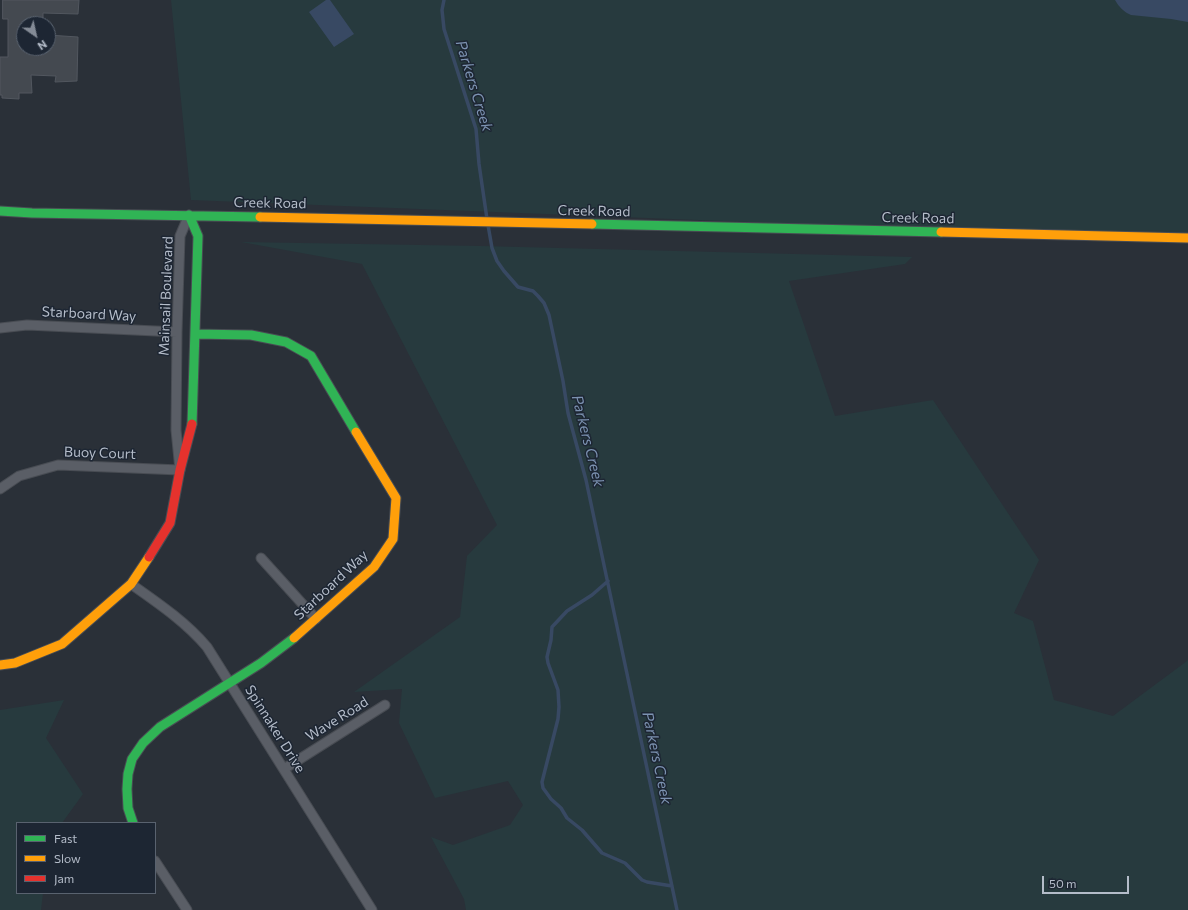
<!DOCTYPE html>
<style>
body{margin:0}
#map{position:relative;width:1188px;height:910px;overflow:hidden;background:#2a3038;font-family:Commissioner,sans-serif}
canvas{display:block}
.legend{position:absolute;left:16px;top:822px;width:140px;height:72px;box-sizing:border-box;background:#1d2633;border:1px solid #59626f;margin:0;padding:5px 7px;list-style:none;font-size:12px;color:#b4bcc9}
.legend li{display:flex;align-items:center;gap:8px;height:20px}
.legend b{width:20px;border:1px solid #59626f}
.north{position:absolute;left:16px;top:16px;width:40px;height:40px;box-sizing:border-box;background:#1d2633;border:1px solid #59626f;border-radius:50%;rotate:146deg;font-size:11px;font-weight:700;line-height:16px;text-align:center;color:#b4bcc9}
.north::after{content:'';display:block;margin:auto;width:14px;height:18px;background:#848b96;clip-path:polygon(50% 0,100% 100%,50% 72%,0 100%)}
.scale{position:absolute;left:1042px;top:876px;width:87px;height:18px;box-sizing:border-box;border:2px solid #b4bcc9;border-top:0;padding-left:5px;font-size:12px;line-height:14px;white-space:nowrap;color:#b4bcc9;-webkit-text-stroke:3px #1d2633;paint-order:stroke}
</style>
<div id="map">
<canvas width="1188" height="910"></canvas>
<ul class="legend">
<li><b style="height:5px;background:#30b455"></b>Fast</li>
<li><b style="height:5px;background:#ff9f0a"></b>Slow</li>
<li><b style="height:5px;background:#e5322d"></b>Jam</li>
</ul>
<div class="north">N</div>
<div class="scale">50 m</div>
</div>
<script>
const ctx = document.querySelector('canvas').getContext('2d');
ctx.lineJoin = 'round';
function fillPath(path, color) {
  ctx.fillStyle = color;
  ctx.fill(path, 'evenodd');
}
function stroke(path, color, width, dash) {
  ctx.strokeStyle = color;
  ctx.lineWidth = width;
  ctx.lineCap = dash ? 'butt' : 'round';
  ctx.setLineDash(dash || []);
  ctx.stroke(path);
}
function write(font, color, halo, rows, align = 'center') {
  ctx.font = font + ' Commissioner,sans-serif';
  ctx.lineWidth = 3;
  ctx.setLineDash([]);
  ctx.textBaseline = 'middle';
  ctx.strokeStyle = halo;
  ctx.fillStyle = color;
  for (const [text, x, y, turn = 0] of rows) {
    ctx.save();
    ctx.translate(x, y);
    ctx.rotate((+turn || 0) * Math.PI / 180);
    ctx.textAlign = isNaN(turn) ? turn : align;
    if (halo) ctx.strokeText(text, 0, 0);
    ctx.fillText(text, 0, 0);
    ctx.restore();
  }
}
const green = new Path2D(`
 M 171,0 L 1188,0 L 1188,234 L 1103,236 L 191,200 Z
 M 241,242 L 481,246 L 912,257 L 905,264 L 789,281 L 835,416 L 933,400 L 1039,560 L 1014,613 L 1033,621 L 1054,700 L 1113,716 L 1187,661 L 1188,659 L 1188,910 L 466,910 L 464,899 L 431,837 L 453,845 L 510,825 L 523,805 L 508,781 L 435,798 L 399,723 L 402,689 L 354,692 L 460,617 L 467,556 L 497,525 L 362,264 Z
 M 64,700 L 46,738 L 83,794 L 62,823 L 17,823 L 17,893 L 43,893 L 41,910 L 0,910 L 0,710 Z`);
const water = new Path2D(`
 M 326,0 L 330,0 L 354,34 L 334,47 L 309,12 Z
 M 1115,0 L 1188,0 L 1188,22 L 1171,19 L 1131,15 C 1124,12 1119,7 1115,0 Z`);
const stream = new Path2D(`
 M 444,0 L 442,10 L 444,29 L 476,129 L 479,164 L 487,219
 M 488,225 L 492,248 L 497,261 L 504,271 L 518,287 L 533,291 L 538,296 L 544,303 L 549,315 L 563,381 L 568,413 L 586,480 L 677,910
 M 608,581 L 592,595 L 567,611 L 552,627 L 551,640 L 547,657 L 548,663 L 558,690 L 559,707 L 558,719 L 542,782 L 543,788 L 551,799 L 561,808 L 567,818 L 582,830 L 602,853 L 625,863 L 642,880 L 647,882 L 672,886`);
const building = new Path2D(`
 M 3,0 L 79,0 L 78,14 L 43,13 L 43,24 L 24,24 L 24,48 L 48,48 L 48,35 L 78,37 L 77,81 L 55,82 L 56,76 L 31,75 L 32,93 L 19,93 L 19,99 L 2,98 L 2,95 L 0,95 L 0,57 L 8,57 L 8,19 L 3,19 Z`);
const street = new Path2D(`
 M 0,328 L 27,325 L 177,332
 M 0,489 L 19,476 L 58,465 L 180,470 L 176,430 L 177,332 L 180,236 L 189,215
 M 261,558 L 316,619
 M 131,584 C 158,603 186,622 207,647 L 372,910
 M 284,769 L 385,705
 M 155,861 L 187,910`);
const fast = new Path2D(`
 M 0,211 L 32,213 L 260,217
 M 189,215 L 198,236 L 192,424
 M 592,224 L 941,232
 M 195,334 L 251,335 L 286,342 L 311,356 L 356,432
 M 133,823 L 128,808 L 127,789 L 128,774 L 132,759 L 143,743 L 160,727 L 261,663 L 294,638`);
const slow = new Path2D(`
 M 260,217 L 592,224
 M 941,232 L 1188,238
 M 294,638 L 374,567 L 393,539 L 396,498 L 356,432
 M 0,665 L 15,663 L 62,644 L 131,584 L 149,557`);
const jam = new Path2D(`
 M 149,557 L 170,523 L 180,470 L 192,424`);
const streetNames = [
 ["Creek Road",270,203,1],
 ["Creek Road",594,211,1],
 ["Creek Road",918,218,1],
 ["Mainsail Boulevard",166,296,-88],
 ["Starboard Way",89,314,3],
 ["Buoy Court",100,453,2],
 ["Starboard Way",331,585,-43],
 ["Wave Road",337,719,-32],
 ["Spinnaker Drive",275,729,58]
];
const waterNames = [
 ["Parkers Creek",474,86,73],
 ["Parkers Creek",588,441,76],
 ["Parkers Creek",657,758,78]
];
fillPath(green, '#273a3e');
fillPath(water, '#384963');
stroke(stream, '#384963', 3.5);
fillPath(building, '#444950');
stroke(building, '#52575f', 1);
stroke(street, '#484c53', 11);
stroke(fast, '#484c53', 11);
stroke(slow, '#484c53', 11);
stroke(jam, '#484c53', 11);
stroke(street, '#5a5e66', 9);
stroke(fast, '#30b455', 9);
stroke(slow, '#ff9f0a', 9);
stroke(jam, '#e5322d', 9);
write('14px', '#b4bcc9', '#1d2633', streetNames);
write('italic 15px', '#7c92b1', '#1d2633', waterNames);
</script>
